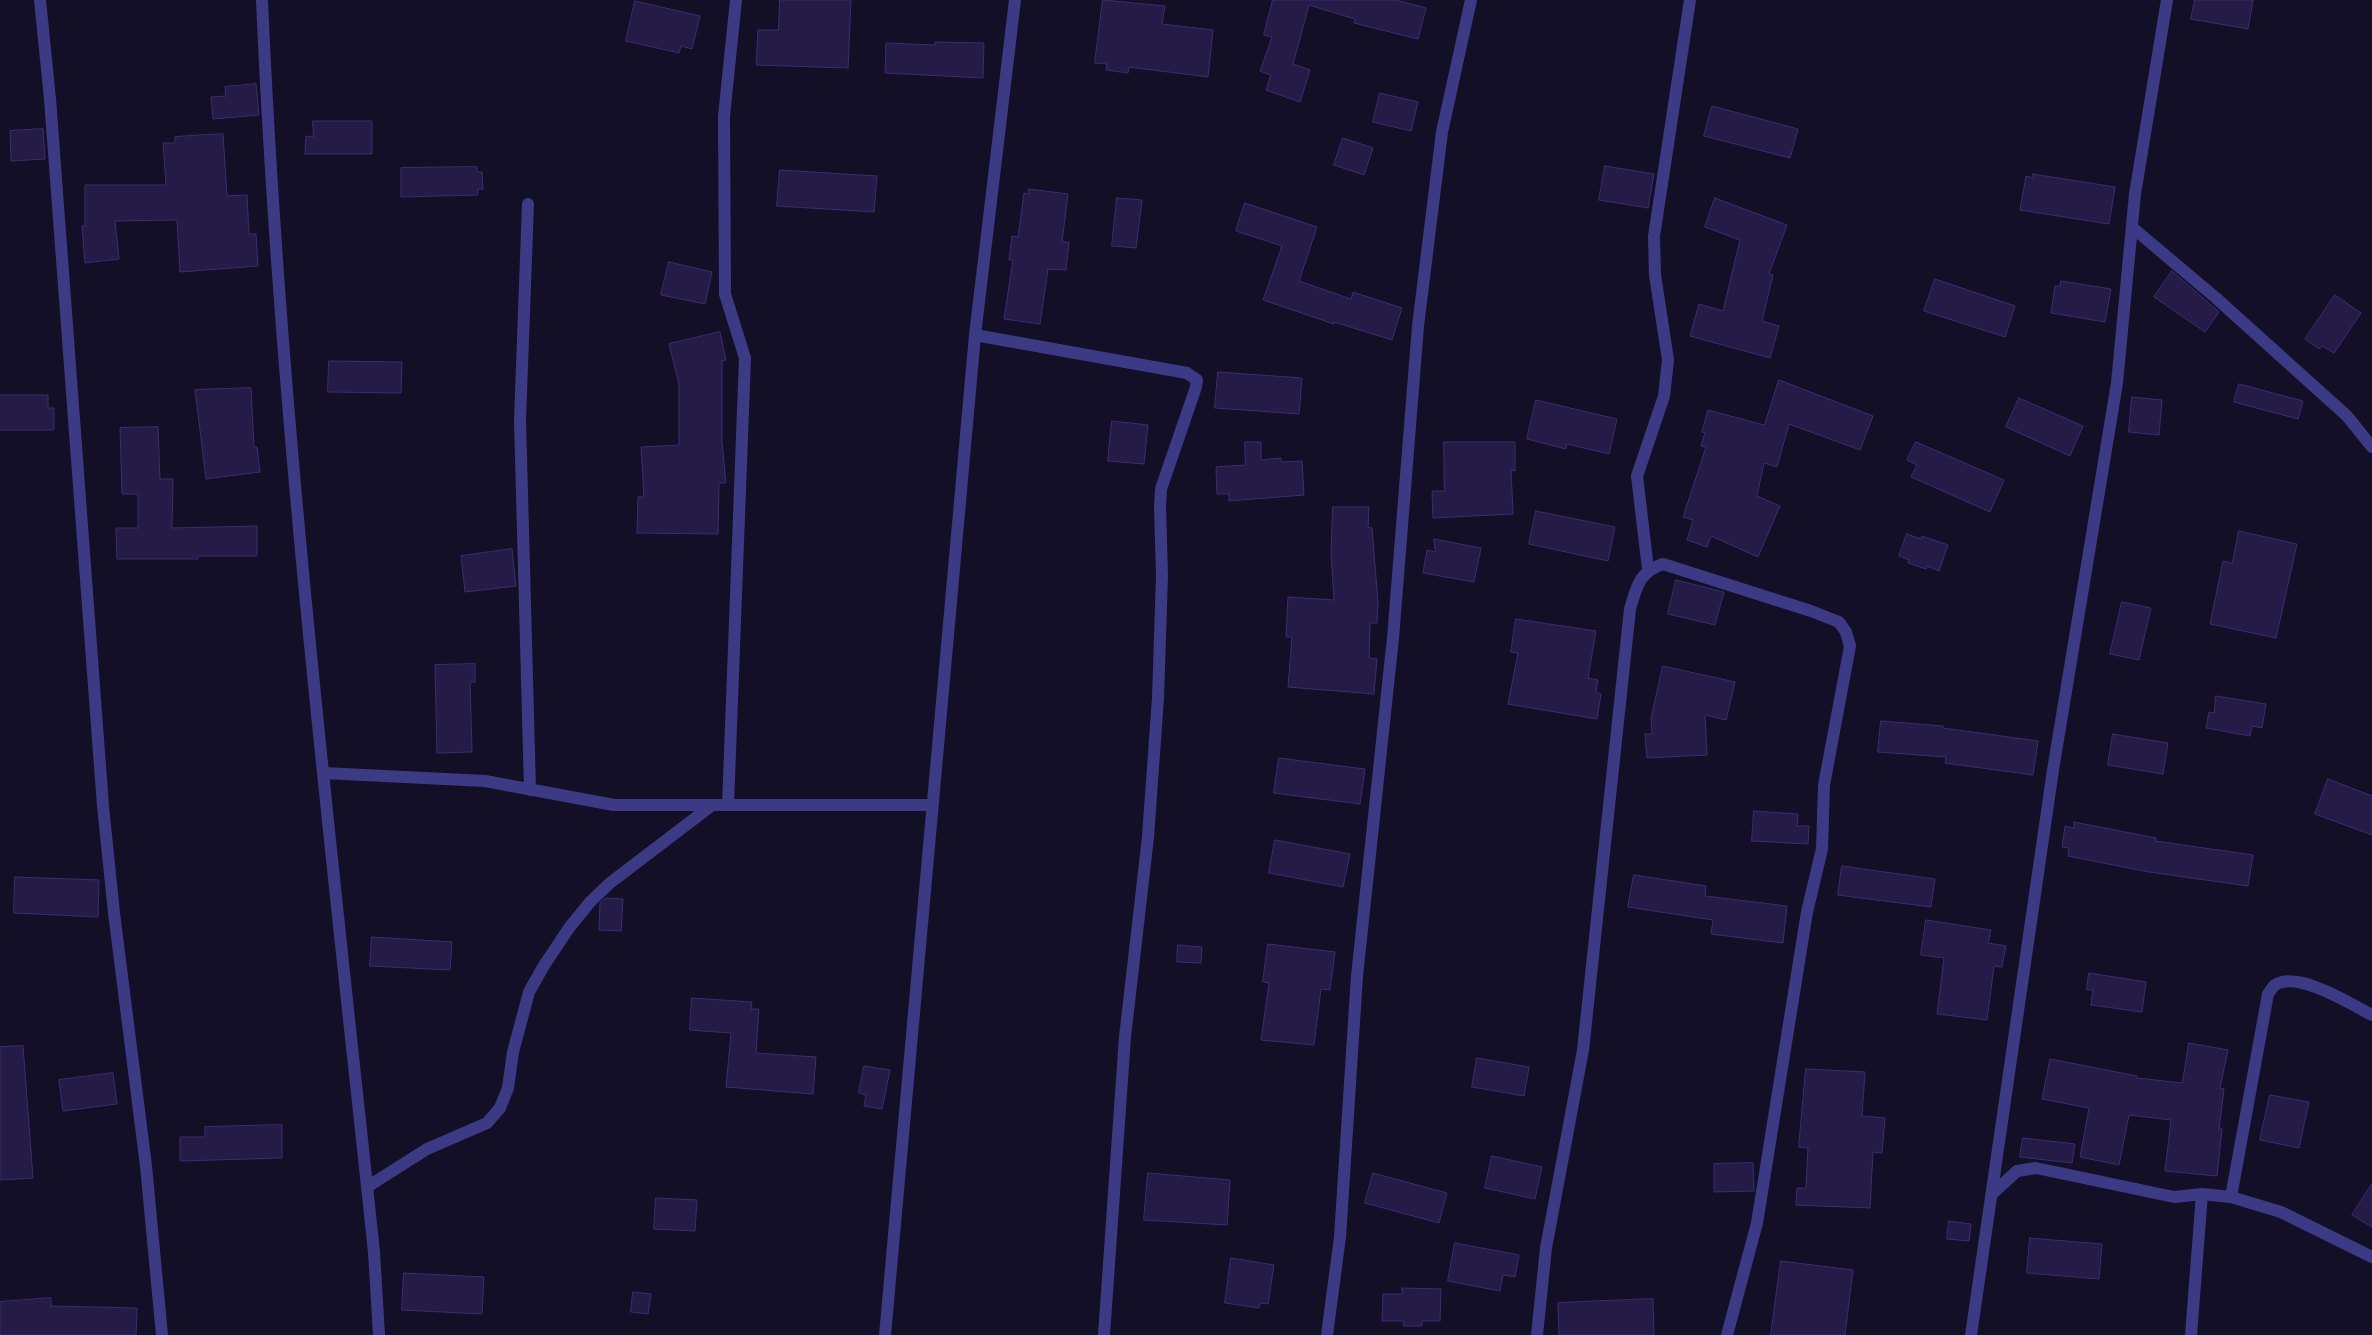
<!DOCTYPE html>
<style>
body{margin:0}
canvas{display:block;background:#130f26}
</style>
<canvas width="2372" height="1335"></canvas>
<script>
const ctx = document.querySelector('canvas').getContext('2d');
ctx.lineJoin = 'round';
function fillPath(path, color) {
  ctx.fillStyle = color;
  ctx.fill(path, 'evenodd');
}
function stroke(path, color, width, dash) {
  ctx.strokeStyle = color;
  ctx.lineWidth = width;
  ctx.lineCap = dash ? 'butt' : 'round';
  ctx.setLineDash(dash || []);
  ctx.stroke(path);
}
const building = new Path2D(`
 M 780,0 L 851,0 L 848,68 L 756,65 L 758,30 L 778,30 Z
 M 1103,0 L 1165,6 L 1162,24 L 1213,30 L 1208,77 L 1129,67 L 1128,73 L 1106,70 L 1107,64 L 1095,63 Z
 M 1273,0 L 1396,0 L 1426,8 L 1418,39 L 1354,23 L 1355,19 L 1309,5 L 1293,64 L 1310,70 L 1300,102 L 1266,90 L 1271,75 L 1260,71 L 1272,37 L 1264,35 Z
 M 2195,0 L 2253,0 L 2248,29 L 2191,19 Z
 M 635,1 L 700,16 L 692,49 L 681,46 L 679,53 L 626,41 Z
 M 935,42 L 984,43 L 983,78 L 885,73 L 886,43 L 935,45 Z
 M 256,84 L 259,115 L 213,119 L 211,97 L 226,96 L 225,87 Z
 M 1380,93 L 1418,102 L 1411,131 L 1373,122 Z
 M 1712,106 L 1798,129 L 1790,158 L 1704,136 Z
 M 313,121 L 372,121 L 372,154 L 305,154 L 306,136 L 313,137 Z
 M 43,129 L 45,159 L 11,161 L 10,131 Z
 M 223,134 L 227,196 L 247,195 L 249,234 L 256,234 L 258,266 L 180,272 L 177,220 L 115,221 L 119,259 L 85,263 L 82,226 L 85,226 L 85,185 L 166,185 L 163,143 L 175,143 L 175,137 Z
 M 1343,138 L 1373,148 L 1364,175 L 1334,165 Z
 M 1605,166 L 1654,174 L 1648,208 L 1599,200 Z
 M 477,167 L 477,172 L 482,172 L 483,189 L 478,189 L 478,195 L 401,197 L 401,168 Z
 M 780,170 L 877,176 L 874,212 L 777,206 Z
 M 2033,174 L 2115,187 L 2109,224 L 2020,210 L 2026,176 L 2033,178 Z
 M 1029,189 L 1068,194 L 1062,242 L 1069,242 L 1066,270 L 1048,269 L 1040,324 L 1004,319 L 1013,260 L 1009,260 L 1012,236 L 1018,237 L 1024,193 L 1028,194 Z
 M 1117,198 L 1142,200 L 1136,248 L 1112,246 Z
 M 1715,198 L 1787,225 L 1769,274 L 1773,275 L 1762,321 L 1779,326 L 1770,358 L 1690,336 L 1699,304 L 1723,311 L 1740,240 L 1705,227 Z
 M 1245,203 L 1317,227 L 1299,281 L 1351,299 L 1353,292 L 1402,308 L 1392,340 L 1334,322 L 1334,324 L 1263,300 L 1282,246 L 1236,231 Z
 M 669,262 L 712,272 L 705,304 L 661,295 Z
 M 2172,271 L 2219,312 L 2205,332 L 2154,297 Z
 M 1935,279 L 2015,306 L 2005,337 L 1924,311 Z
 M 2061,281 L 2111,289 L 2105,322 L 2051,313 L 2055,286 L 2060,286 Z
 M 2335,295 L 2361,313 L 2334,353 L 2322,346 L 2319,349 L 2305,339 Z
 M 720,332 L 726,360 L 722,361 L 722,442 L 726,483 L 719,483 L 718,534 L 637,533 L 638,497 L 644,497 L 641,447 L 679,445 L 679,384 L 669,344 Z
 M 329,361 L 402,362 L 401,393 L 328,392 Z
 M 1218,372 L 1302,378 L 1299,414 L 1215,408 Z
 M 1779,380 L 1873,416 L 1860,450 L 1789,424 L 1777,467 L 1764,463 L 1757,496 L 1780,506 L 1758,557 L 1711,536 L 1707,547 L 1687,540 L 1693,520 L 1683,517 L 1706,447 L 1701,446 L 1705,433 L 1702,432 L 1708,410 L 1764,425 Z
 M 2239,384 L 2303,401 L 2298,419 L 2234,402 Z
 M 251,388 L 254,447 L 257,447 L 260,472 L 206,479 L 195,390 Z
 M 0,395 L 48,395 L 48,408 L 54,408 L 54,430 L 0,430 Z
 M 2132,397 L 2162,400 L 2159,435 L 2129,432 Z
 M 2019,398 L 2083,426 L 2070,456 L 2006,427 Z
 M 1536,400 L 1617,419 L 1609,454 L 1567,444 L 1566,449 L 1527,439 Z
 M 1112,421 L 1148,425 L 1144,464 L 1108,461 Z
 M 158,427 L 160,479 L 173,479 L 172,528 L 257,526 L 257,556 L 198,556 L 198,559 L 117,559 L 116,528 L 138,528 L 138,494 L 122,494 L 120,428 Z
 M 1245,442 L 1261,442 L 1261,460 L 1281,458 L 1281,462 L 1302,461 L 1304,495 L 1229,501 L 1229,494 L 1217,494 L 1216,467 L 1245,465 Z
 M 1444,442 L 1515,442 L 1515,471 L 1511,470 L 1513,514 L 1433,518 L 1432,491 L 1444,491 Z
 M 1916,442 L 2004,480 L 1990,512 L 1911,477 L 1917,465 L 1907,460 Z
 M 1333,507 L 1369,507 L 1368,527 L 1372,528 L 1378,602 L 1377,623 L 1370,623 L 1369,658 L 1377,659 L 1374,694 L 1288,687 L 1292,637 L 1286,637 L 1288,597 L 1334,600 L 1331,553 Z
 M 1536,511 L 1615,527 L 1608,561 L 1529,544 Z
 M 2239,531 L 2297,544 L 2276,638 L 2210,624 L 2223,561 L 2232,563 Z
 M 1907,534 L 1921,539 L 1922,536 L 1948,545 L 1939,571 L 1927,566 L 1926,569 L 1908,563 L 1909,560 L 1899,556 Z
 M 1434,539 L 1481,548 L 1474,582 L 1423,573 L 1427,550 L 1435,552 Z
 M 512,549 L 516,586 L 465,592 L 461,556 Z
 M 1676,580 L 1724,592 L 1715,625 L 1668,614 Z
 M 2122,602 L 2151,608 L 2139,660 L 2110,654 Z
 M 1516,619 L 1596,631 L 1588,678 L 1598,680 L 1596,692 L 1601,694 L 1597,719 L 1508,704 L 1518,653 L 1511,652 Z
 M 475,664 L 475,682 L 470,682 L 472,752 L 437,753 L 435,665 Z
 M 1663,666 L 1735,682 L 1726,720 L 1705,715 L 1707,755 L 1647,758 L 1645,734 L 1652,734 L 1651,719 Z
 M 2216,696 L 2266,704 L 2262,728 L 2252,726 L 2250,736 L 2206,728 L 2209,712 L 2214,713 Z
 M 1881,721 L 1943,726 L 1943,728 L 2038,741 L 2033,775 L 1945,763 L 1946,757 L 1878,752 Z
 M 2113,734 L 2168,743 L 2163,774 L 2108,765 Z
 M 1279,758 L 1365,769 L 1360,804 L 1274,793 Z
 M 2328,779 L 2372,796 L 2372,835 L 2315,814 Z
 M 1754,811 L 1798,814 L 1797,826 L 1809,826 L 1808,844 L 1752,841 Z
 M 2074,822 L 2156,838 L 2155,841 L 2253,855 L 2248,886 L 2149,872 L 2068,856 L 2069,848 L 2062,847 L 2065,826 L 2074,828 Z
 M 1275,840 L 1350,854 L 1343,887 L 1269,873 Z
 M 1842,866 L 1935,879 L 1931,907 L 1838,895 Z
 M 1634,875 L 1706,886 L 1705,896 L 1787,906 L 1783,943 L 1711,934 L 1713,920 L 1628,907 Z
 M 15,877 L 99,880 L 98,917 L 14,913 Z
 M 606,898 L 623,899 L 621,931 L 599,930 L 600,903 Z
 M 1926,920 L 1991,930 L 1988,943 L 2006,946 L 2002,967 L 1994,966 L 1987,1020 L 1937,1014 L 1944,958 L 1921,955 Z
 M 372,937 L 452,942 L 450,970 L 370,966 Z
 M 1268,944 L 1335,952 L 1330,990 L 1321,989 L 1314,1045 L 1261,1040 L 1269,983 L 1263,982 Z
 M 1178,945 L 1202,947 L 1201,963 L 1177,962 Z
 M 2089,973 L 2146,982 L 2142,1012 L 2091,1005 L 2093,990 L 2087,990 Z
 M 692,998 L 752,1002 L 751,1009 L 759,1009 L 756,1053 L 816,1057 L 813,1094 L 726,1087 L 731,1033 L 690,1030 Z
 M 2189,1043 L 2228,1050 L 2220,1088 L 2224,1089 L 2219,1129 L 2222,1129 L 2217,1176 L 2165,1171 L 2171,1120 L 2129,1115 L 2119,1165 L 2080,1157 L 2089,1108 L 2042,1099 L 2050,1059 L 2137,1076 L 2137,1078 L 2182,1083 Z
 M 23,1046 L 33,1178 L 0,1180 L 0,1047 Z
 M 1477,1058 L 1529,1067 L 1524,1096 L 1472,1087 Z
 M 864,1066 L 890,1070 L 882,1109 L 864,1106 L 866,1095 L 859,1093 Z
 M 1806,1069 L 1865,1072 L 1862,1116 L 1885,1118 L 1882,1153 L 1873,1152 L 1870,1208 L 1796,1205 L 1797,1188 L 1806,1188 L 1808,1148 L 1799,1147 Z
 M 113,1073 L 117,1104 L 63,1111 L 59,1080 Z
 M 2270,1095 L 2309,1102 L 2299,1148 L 2260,1140 Z
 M 282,1125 L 282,1158 L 180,1161 L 180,1137 L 205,1137 L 205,1127 Z
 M 2023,1138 L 2075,1144 L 2072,1163 L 2020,1157 Z
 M 1492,1156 L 1542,1167 L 1535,1199 L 1485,1188 Z
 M 1753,1163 L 1754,1191 L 1714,1192 L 1714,1164 Z
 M 1148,1173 L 1230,1180 L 1227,1225 L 1144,1220 Z
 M 1373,1173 L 1447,1193 L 1439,1223 L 1365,1203 Z
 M 2372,1184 L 2372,1227 L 2352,1215 Z
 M 656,1198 L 697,1200 L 695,1231 L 654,1229 Z
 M 1949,1221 L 1971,1224 L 1969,1241 L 1947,1239 Z
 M 2030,1238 L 2102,1244 L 2099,1279 L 2027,1273 Z
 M 1455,1243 L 1519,1255 L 1515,1277 L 1503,1275 L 1500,1291 L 1448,1281 Z
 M 1231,1258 L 1274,1265 L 1268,1304 L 1260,1303 L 1259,1308 L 1225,1303 Z
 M 1781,1261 L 1853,1270 L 1845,1335 L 1771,1335 Z
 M 404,1273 L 484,1277 L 482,1314 L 402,1310 Z
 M 1402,1288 L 1441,1289 L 1440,1321 L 1422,1321 L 1422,1326 L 1403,1326 L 1404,1321 L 1382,1321 L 1383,1294 L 1402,1294 Z
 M 633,1292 L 651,1294 L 648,1314 L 631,1312 Z
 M 51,1298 L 51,1306 L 137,1308 L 136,1335 L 0,1335 L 0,1302 Z
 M 1653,1299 L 1654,1335 L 1559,1335 L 1558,1303 Z`);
const minor = new Path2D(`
 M 40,0 L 50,99 L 103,806 L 114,913 L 146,1166 L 162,1335
 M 262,0 C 280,419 330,836 374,1252 L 379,1335
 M 528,204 L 520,420 L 530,790
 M 2133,228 L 2216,298 L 2347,416 L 2372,447
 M 975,335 L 1187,373 L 1197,380 L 1196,387 L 1161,489 L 1160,507 L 1162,576 L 1158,698 L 1148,837 L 1125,1037 L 1104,1335
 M 1648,569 L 1637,476 L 1664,396 L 1668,360 L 1655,275 L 1654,236 L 1690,0
 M 324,773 L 485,781 L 614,805 L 931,805
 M 728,805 L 745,358 L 725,294 L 724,116 L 736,0
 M 367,1187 L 427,1149 L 487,1123 L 500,1108 L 508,1088 L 513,1052 L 529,992 L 543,967 L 569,928 L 590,902 L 610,883 L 711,806
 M 1993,1193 L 2017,1171 L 2036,1168 L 2174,1197 L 2202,1194 L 2231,1197 L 2281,1212 L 2372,1257
 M 2231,1197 L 2268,994 C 2270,992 2272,987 2275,985 C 2297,970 2351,1004 2372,1015
 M 885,1335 L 975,335 L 1015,0
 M 1327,1335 L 1340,1237 L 1357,976 L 1393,638 L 1418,326 L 1442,132 L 1471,0
 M 1537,1335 L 1546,1248 L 1583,1050 L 1630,609 C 1637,586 1639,572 1663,564 L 1811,611 L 1839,622 L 1846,632 L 1850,646 L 1824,785 L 1822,849 L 1807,912 L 1757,1223 L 1727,1335
 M 1971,1335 L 2053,770 L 2117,383 L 2135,194 L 2167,0
 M 2191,1335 L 2202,1194`);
fillPath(building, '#241b47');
stroke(building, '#3b2d73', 1);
stroke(minor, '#3d3a85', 12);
</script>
